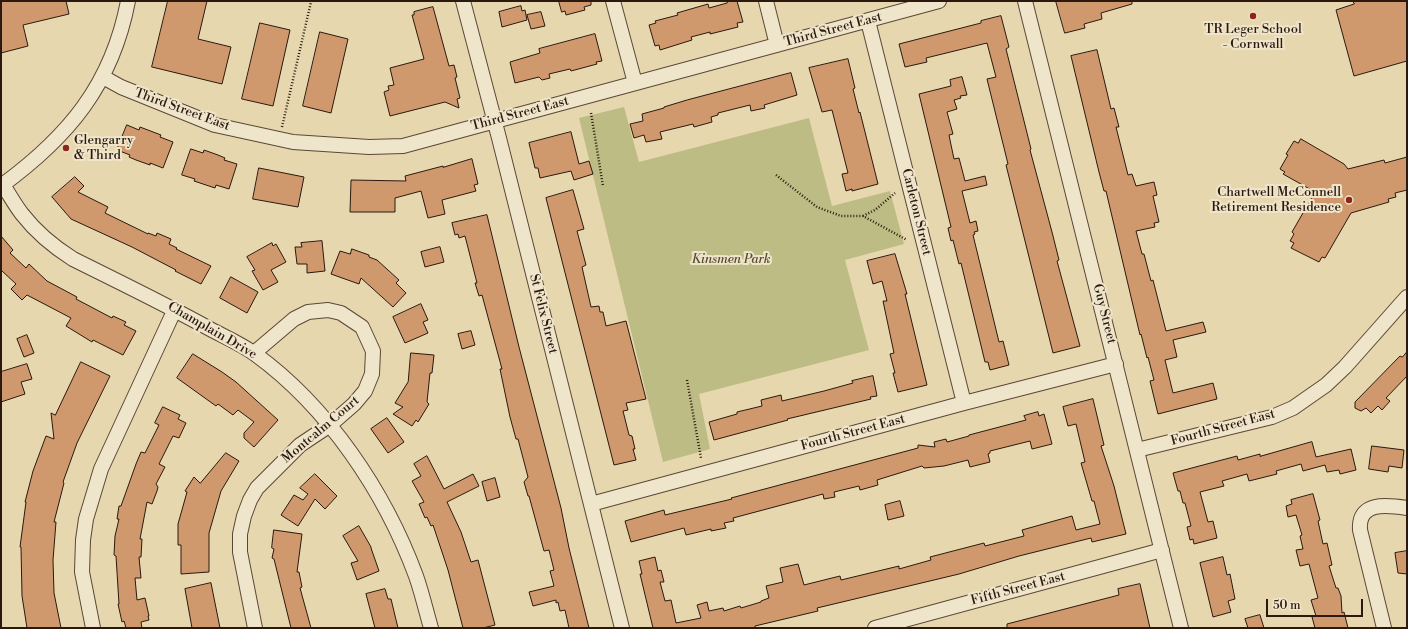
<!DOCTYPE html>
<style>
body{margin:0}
#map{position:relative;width:1408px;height:629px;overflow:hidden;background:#e6d7ae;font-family:"Libre Bodoni",serif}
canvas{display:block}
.frame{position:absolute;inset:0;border:2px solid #2b180f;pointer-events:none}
.scale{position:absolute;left:1266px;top:599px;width:97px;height:18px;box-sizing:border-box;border:2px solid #2b180f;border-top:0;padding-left:5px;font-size:12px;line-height:14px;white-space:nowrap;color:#2b180f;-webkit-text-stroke:3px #efe5ca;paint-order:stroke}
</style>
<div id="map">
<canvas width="1408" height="629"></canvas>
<div class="frame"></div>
<div class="scale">50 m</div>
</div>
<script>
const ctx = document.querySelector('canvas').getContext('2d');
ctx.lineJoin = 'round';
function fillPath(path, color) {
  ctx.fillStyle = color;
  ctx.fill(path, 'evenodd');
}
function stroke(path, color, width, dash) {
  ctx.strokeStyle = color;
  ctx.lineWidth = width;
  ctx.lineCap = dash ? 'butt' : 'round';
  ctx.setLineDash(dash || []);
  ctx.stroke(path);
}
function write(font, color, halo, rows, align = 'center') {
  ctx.font = font + ' "Libre Bodoni",serif';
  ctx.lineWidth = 4;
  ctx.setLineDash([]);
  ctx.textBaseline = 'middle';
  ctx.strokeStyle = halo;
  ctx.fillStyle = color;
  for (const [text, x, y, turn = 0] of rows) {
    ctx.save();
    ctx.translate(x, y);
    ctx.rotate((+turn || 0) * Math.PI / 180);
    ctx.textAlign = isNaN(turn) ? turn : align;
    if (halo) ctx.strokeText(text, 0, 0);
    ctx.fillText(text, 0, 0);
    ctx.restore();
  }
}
const green = new Path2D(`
 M 624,107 L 639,162 L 809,118 L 832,206 L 890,191 L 904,244 L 845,260 L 869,350 L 699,394 L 710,449 L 663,462 L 579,118 Z`);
const building = new Path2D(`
 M 1,1 L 66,1 L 69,14 L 23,25 L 28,46 L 1,53 Z
 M 168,1 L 207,1 L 198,39 L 231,47 L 222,84 L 152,67 Z
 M 559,1 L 591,1 L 591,5 L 584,7 L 585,10 L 566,15 L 565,11 L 562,12 Z
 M 727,1 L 737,1 L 743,22 L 737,23 L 738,27 L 710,34 L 710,32 L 691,37 L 692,40 L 660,50 L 659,45 L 655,46 L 649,25 L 656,23 L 655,21 L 678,15 L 677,13 L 708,4 L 709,8 L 727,3 Z
 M 1056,1 L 1132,1 L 1132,4 L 1101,13 L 1102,19 L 1084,24 L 1085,28 L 1065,33 Z
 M 1353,1 L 1407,1 L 1407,61 L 1354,76 L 1336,10 L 1354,4 Z
 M 521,6 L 522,11 L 525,10 L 527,20 L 502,27 L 499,12 Z
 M 433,7 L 449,66 L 454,65 L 457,77 L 455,78 L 460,98 L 457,99 L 459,108 L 445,102 L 390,116 L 384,92 L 389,90 L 388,86 L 394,85 L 390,68 L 424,59 L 412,15 L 414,15 L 414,12 Z
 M 541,12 L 545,26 L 531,29 L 527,15 Z
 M 1001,16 L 1009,47 L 1006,49 L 1031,149 L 1030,150 L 1052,232 L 1059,260 L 1057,261 L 1080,346 L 1053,353 L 1006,165 L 1008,164 L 987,79 L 996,77 L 987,43 L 926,58 L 927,62 L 905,67 L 899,44 L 981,23 L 981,21 Z
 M 260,23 L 290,30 L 273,106 L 242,99 Z
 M 320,32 L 348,39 L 331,113 L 303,106 Z
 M 595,34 L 602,61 L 596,62 L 597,64 L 571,71 L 570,69 L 549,74 L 550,78 L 542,80 L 539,77 L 515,83 L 510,62 L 540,53 L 539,49 Z
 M 1097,50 L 1111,109 L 1114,108 L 1119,127 L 1116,127 L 1128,175 L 1132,174 L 1136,186 L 1154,182 L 1157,195 L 1153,196 L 1159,222 L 1154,223 L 1155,227 L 1136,231 L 1142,254 L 1144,254 L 1151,281 L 1153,280 L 1166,331 L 1203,322 L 1206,332 L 1173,340 L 1177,357 L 1165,360 L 1173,393 L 1213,383 L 1217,399 L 1158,414 L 1150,381 L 1154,380 L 1148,357 L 1147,358 L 1141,334 L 1140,335 L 1106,191 L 1104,191 L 1099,172 L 1071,56 Z
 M 848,59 L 855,88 L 853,89 L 859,113 L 860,112 L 878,184 L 852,191 L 852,189 L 846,191 L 842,174 L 848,173 L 832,110 L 822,112 L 809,68 Z
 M 791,73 L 797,95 L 764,105 L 765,108 L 751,111 L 750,105 L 718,113 L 718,115 L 711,117 L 712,122 L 694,127 L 693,124 L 660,132 L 662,139 L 646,142 L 644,135 L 634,138 L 630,124 L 643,121 L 642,114 L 664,108 L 664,107 L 687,100 Z
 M 962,77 L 967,95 L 960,96 L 961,98 L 954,100 L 957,109 L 947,112 L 953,134 L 949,135 L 950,140 L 954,159 L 959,158 L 965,181 L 985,176 L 987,185 L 962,191 L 970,223 L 976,221 L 978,231 L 974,232 L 975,234 L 973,235 L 999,342 L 1003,341 L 1009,365 L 990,370 L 988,362 L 985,362 L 961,263 L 959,264 L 953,240 L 951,241 L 948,228 L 951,227 L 919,94 L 951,86 L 950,80 Z
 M 127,125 L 139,130 L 140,127 L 161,135 L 160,137 L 173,142 L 163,168 L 150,163 L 150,165 L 136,160 L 129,157 L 130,155 L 117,150 Z
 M 571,132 L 579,164 L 589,161 L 593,174 L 574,180 L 571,171 L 540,178 L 538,168 L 535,168 L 529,143 Z
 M 1301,139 L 1344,164 L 1348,169 L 1384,160 L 1385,163 L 1407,157 L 1407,190 L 1395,193 L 1396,197 L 1388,199 L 1389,202 L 1351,213 L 1325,258 L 1322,257 L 1319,262 L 1291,248 L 1294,243 L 1290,241 L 1294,234 L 1292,232 L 1315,192 L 1283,174 L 1285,172 L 1280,169 L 1288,155 L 1286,154 L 1294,141 L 1298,143 Z
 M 191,149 L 203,153 L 204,150 L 218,155 L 225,158 L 224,160 L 237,164 L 229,189 L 216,185 L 215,188 L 194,181 L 195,179 L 182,175 Z
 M 472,159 L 478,184 L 474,185 L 476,191 L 442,200 L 445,214 L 428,218 L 421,191 L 395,198 L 395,212 L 350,212 L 351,180 L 406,181 L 405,176 L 443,166 L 443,167 Z
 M 259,168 L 304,177 L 298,207 L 253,199 Z
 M 75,177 L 84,186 L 78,192 L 108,207 L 105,213 L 148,234 L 148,233 L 156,236 L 157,233 L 171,239 L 169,244 L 177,248 L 176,249 L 211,266 L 201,284 L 175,271 L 176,270 L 132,247 L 71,219 L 52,197 Z
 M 573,190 L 584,229 L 577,231 L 586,265 L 582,267 L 591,307 L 599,306 L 600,312 L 603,312 L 606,326 L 626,321 L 646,399 L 626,403 L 628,410 L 623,411 L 629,435 L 632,436 L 635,449 L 633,449 L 636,460 L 614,465 L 546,198 Z
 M 487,215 L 519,347 L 561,508 L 569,548 L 589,628 L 569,628 L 565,610 L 560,611 L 558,602 L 556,603 L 556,600 L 533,606 L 529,592 L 554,586 L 550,571 L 554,570 L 549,550 L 544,551 L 529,496 L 528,496 L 524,482 L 528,477 L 518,439 L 516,439 L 510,417 L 500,369 L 502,369 L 482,295 L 479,296 L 475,283 L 477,283 L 465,236 L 459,238 L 458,234 L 455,235 L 452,223 Z
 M 1,236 L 13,250 L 10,253 L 26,268 L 29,264 L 47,281 L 77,297 L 76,299 L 112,318 L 113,316 L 126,322 L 124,325 L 136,331 L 123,355 L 93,340 L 92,342 L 66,326 L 71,318 L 27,295 L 22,300 L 11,289 L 16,284 L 1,270 Z
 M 322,241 L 325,271 L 307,273 L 307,264 L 297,264 L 295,247 L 302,247 L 301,243 Z
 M 272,243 L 273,246 L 276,244 L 286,262 L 271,270 L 278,282 L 263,290 L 252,271 L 255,270 L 247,257 Z
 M 440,247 L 444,262 L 425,267 L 421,252 Z
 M 352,249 L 369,255 L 369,257 L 377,260 L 399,280 L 396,283 L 406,293 L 393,307 L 361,278 L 359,284 L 331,274 L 340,251 L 350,254 Z
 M 895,254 L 907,294 L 905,294 L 927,385 L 898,392 L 893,373 L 895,373 L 890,354 L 894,353 L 883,301 L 887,301 L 882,281 L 873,284 L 867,261 Z
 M 231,277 L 258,292 L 247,313 L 220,298 Z
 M 421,304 L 428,320 L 423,322 L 428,333 L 405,343 L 393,317 Z
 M 471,331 L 475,345 L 462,349 L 458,334 Z
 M 27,335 L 34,353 L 24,357 L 17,339 Z
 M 1407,352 L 1407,376 L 1386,398 L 1390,401 L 1382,410 L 1378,406 L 1371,413 L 1366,408 L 1361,411 L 1355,408 L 1355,402 L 1400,356 L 1402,357 Z
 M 411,353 L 434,355 L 432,373 L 430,373 L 427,402 L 429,404 L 418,422 L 416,420 L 412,426 L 393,414 L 403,407 L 395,403 L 408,382 Z
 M 193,354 L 222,372 L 236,382 L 278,420 L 254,447 L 244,438 L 244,433 L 254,422 L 238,410 L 233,415 L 218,404 L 216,406 L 177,378 Z
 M 81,362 L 110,376 L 77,443 L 63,482 L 64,483 L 54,522 L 56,522 L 53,560 L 54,593 L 61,628 L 27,628 L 22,596 L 21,547 L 20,547 L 26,502 L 25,502 L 33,471 L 46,436 L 54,439 L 51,413 L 55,415 Z
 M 27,364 L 32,379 L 21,382 L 25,394 L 1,402 L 1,372 Z
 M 873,376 L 877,396 L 870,397 L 871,399 L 787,419 L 788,420 L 714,440 L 709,422 L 737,414 L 737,412 L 762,406 L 761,400 L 781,395 L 782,401 L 824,391 L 853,383 L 852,381 Z
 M 1093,399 L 1104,445 L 1101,446 L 1114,486 L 1126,534 L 1092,542 L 1091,538 L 1019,556 L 959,574 L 817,608 L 818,611 L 755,626 L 755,628 L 653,628 L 640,574 L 642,574 L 639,561 L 655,557 L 658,571 L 661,570 L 664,582 L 660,582 L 665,601 L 671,600 L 676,623 L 701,618 L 697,605 L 707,602 L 709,611 L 723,608 L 724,611 L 740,606 L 741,608 L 761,602 L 761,601 L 769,598 L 766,586 L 783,582 L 780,568 L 798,564 L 804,585 L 840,576 L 841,580 L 899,566 L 899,569 L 931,560 L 930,557 L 984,543 L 985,546 L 1024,536 L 1022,530 L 1072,516 L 1076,530 L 1100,524 L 1094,501 L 1092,501 L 1081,463 L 1085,462 L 1076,424 L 1068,426 L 1063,407 Z
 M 163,407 L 180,415 L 178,419 L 186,423 L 179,438 L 173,436 L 159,464 L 165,467 L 156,484 L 158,487 L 157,491 L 152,504 L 147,502 L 140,539 L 142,539 L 141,557 L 139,557 L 141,578 L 135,578 L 137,600 L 145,598 L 149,616 L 148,616 L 149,620 L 141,622 L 142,628 L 126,628 L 124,621 L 122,622 L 118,604 L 119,604 L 116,556 L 114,555 L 115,536 L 119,519 L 117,519 L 119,506 L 121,506 L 136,464 L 141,452 L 145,453 L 159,425 L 155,423 Z
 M 1038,412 L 1039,416 L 1044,414 L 1052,444 L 1032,449 L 1030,441 L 990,451 L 990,453 L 988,454 L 990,462 L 970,467 L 968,460 L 944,466 L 924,468 L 922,466 L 877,480 L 878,485 L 860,490 L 859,486 L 834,492 L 835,497 L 824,499 L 823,494 L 733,518 L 734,521 L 724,523 L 726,528 L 711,531 L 711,529 L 686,535 L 684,528 L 631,542 L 625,521 L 664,510 L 665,515 L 732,499 L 731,498 L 918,448 L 918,445 L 935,447 L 934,442 L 946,439 L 947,442 L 969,436 L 969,435 L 1026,420 L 1024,416 Z
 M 387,418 L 404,442 L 388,453 L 371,429 Z
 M 1312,442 L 1316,457 L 1351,449 L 1356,470 L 1340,474 L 1339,470 L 1327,472 L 1325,465 L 1303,471 L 1301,464 L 1276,471 L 1277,474 L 1249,481 L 1247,474 L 1222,481 L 1224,486 L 1200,492 L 1208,522 L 1213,521 L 1217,538 L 1194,544 L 1193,539 L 1190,540 L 1187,527 L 1191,526 L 1185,503 L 1183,503 L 1180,491 L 1178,491 L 1173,473 L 1237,456 L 1238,460 L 1260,454 L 1260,456 Z
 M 1372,446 L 1404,450 L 1402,468 L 1389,466 L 1388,472 L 1369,469 Z
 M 226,453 L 239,461 L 221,491 L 209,533 L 209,572 L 181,574 L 181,545 L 178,545 L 178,524 L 187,492 L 185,491 L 194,477 L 200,483 Z
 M 427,456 L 444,489 L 473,474 L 479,486 L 447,502 L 461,532 L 471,562 L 478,560 L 495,625 L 483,628 L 463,628 L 448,570 L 433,525 L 431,526 L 427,517 L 425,518 L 419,504 L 424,502 L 412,481 L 421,476 L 414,464 Z
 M 315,474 L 337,496 L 325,509 L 315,499 L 298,526 L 281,515 L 294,495 L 303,500 L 308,494 L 300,488 Z
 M 495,478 L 500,497 L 487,501 L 482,482 Z
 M 1313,494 L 1320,520 L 1318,521 L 1323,544 L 1327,543 L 1332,565 L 1329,566 L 1336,588 L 1338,588 L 1341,596 L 1342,613 L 1344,612 L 1348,628 L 1315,628 L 1312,617 L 1316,616 L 1311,600 L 1318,598 L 1309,564 L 1300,566 L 1296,550 L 1303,549 L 1300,536 L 1302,535 L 1296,515 L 1288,517 L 1286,506 L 1292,504 L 1291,500 Z
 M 900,501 L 904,516 L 888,520 L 885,505 Z
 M 359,526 L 371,547 L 371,548 L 379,571 L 357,580 L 351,563 L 358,561 L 343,536 Z
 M 274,530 L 302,534 L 297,572 L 299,572 L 302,587 L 300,588 L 311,628 L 291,628 L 274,559 L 272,558 L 274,549 L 272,548 Z
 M 1407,551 L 1407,574 L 1398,573 L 1395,553 Z
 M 1223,557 L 1227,575 L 1230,574 L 1235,599 L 1228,601 L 1231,612 L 1213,617 L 1200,563 Z
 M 211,583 L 220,628 L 192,628 L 185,589 Z
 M 1140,584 L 1150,628 L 1007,628 L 1007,624 L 1119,595 L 1118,589 Z
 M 385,589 L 388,599 L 391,599 L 398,628 L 375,628 L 366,594 Z
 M 1260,615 L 1264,628 L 1248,628 L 1245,619 Z`);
const path = new Path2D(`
 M 591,113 L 603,186
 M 282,127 L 311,2
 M 776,175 L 817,207 L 841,216 L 863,216 L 907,240
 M 863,216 L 875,210 L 895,193
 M 687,380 L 701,458`);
const minor = new Path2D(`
 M 463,1 L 499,138 L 622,628
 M 613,1 L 635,83
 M 766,1 L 777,45
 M 1025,1 L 1181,628
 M 868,21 L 964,403
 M 103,77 L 121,87 L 215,125 L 293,142 L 369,147 L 403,146 L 939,1
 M 3,185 C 9,194 15,205 22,214 C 36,232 54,247 73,259 C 119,282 165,304 210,329 C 225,337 241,344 255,354 C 328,407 385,492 416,576 C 422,593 426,611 431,628
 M 1,186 C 68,137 112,85 128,1
 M 254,353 L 294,319 L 308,312 L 328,310 L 341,313 L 362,327 L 373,351 L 372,374 L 365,391 L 354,404 L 330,425 L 300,445 L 257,488 L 250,500 L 244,516 L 240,534 L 240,552 L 255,628
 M 1137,450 L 1272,417 L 1293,408 L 1326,385 L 1345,367 L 1407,297
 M 591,504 L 964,403 L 1116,364
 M 93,628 L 82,572 L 83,540 L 86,519 L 101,469 L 175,309
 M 875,628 L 1162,550
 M 1384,628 L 1360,530 C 1358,501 1387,505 1407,508`);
const markers = [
 [1253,16,4,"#8f2418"],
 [66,148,4,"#8f2418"],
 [1349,200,4,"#8f2418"]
];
const streetNames = [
 ["Third Street East",833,30,-15],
 ["Third Street East",182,110,20],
 ["Third Street East",520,114,-15],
 ["Carleton Street",916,212,76],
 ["St Felix Street",543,314,76],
 ["Guy Street",1104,314,76],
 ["Champlain Drive",212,331,30],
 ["Fourth Street East",1223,428,-15],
 ["Montcalm Court",321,430,-40],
 ["Fourth Street East",853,433,-15],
 ["Fifth Street East",1018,589,-15]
];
const poiNames = [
 ["TR Leger School",1253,30],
 ["- Cornwall",1253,45],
 ["Glengarry",74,141,"left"],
 ["& Third",74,156,"left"],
 ["Chartwell McConnell",1341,193,"right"],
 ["Retirement Residence",1341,208,"right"]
];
const parkNames = [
 ["Kinsmen Park",731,260]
];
fillPath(green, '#bdbc85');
fillPath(building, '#cf996d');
stroke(building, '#2b180f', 1);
stroke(minor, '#5a4837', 16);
stroke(path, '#2b180f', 2.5, [1, 2]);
stroke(minor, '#efe5ca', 14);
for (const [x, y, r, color] of markers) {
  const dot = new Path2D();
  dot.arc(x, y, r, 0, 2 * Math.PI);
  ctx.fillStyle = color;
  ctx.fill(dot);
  stroke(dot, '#efe5ca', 1.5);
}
write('13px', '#2b180f', '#efe5ca', streetNames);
write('13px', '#2b180f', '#efe5ca', poiNames);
write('italic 13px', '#574932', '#efe5ca', parkNames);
</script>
